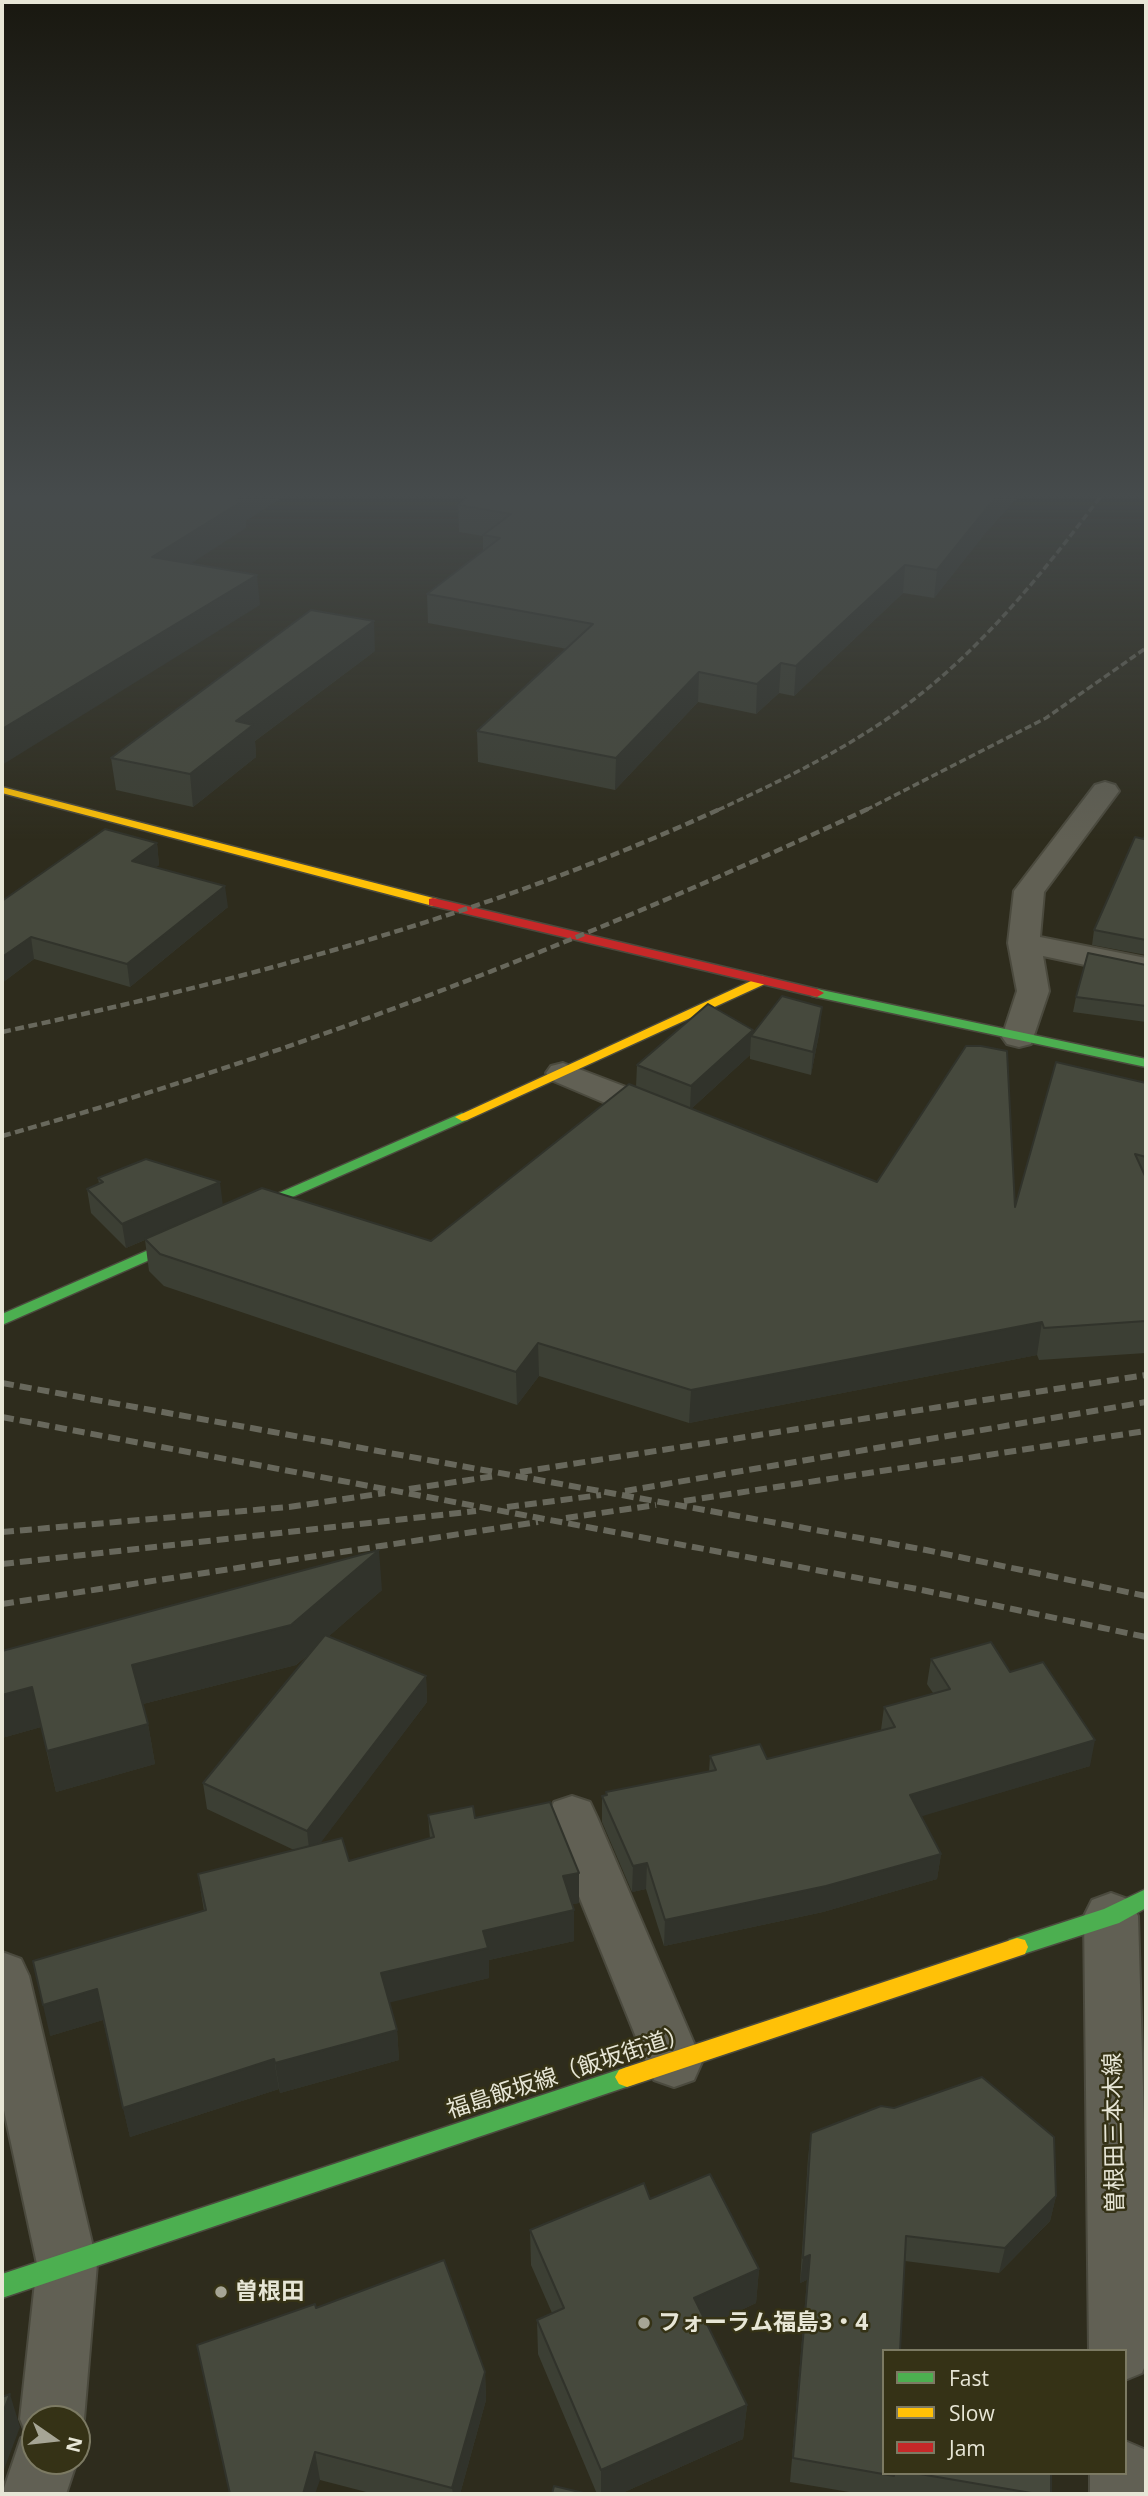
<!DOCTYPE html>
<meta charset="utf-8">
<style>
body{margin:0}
#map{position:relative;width:1148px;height:2496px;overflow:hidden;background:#2e2c1d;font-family:"Open Sans",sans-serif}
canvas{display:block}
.frame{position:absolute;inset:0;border:4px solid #e7e6d6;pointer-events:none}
.legend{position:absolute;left:882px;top:2349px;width:245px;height:126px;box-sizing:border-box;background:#353216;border:2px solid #7c7a63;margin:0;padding:9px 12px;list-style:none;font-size:21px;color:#e7e6d6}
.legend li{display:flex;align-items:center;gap:14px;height:35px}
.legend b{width:35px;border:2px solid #7c7a63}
.north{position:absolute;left:21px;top:2405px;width:70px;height:70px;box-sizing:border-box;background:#353216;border:2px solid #7c7a63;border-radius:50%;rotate:104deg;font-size:19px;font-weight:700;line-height:28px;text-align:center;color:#e7e6d6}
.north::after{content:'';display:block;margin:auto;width:24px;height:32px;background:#a6a595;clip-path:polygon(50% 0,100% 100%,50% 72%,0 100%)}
</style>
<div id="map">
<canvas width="1148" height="2496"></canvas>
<div class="frame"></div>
<ul class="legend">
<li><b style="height:9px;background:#4caf50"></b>Fast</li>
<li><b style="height:9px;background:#ffc107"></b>Slow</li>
<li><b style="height:9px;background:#c62828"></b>Jam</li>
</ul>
<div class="north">N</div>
</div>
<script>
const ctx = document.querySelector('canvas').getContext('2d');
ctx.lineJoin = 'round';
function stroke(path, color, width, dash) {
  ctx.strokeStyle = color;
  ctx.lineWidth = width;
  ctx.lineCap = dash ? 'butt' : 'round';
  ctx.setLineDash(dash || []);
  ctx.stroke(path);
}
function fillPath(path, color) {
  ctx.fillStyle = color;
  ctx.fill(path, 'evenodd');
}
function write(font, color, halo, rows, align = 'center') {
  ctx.font = font + ' "Open Sans","Noto Sans JP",sans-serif';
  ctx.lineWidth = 5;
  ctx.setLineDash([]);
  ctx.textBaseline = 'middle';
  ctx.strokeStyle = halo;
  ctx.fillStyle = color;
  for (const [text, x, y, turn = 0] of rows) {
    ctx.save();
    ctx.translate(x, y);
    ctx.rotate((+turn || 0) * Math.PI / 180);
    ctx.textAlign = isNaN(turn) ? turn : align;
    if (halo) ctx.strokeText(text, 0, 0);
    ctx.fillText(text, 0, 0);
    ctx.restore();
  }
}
const street = new Path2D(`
 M 1105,782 L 1115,785 L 1119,791 L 1044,892 L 1040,937 L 1146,958 L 1146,978 L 1043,956 L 1049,991 L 1031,1044 L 1019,1047 L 1007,1044 L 1002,1037 L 1017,991 L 1008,943 L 1014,891 L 1095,785 Z
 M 563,1063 L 676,1106 L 681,1114 L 676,1122 L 663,1125 L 650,1122 L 551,1080 L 546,1073 L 551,1066 Z
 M 572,1796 L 590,1802 L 597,1817 L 702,2062 L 694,2080 L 674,2087 L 654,2080 L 646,2062 L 547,1817 L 554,1802 Z
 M 1111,1893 L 1130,1900 L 1138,1916 L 1146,2191 L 1146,2363 L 1142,2373 L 1125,2380 L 1125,2351 L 1089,2351 L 1084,1916 L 1092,1900 Z
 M 2,1952 L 21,1959 L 29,1976 L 97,2264 L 84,2419 L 77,2436 L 77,2419 L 35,2419 L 35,2461 L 77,2461 L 66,2494 L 2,2494 L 21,2438 L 27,2436 L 20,2419 L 37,2264 L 2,2101 Z
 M 1125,2441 L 1146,2450 L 1146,2494 L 1090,2494 L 1090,2473 L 1125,2473 Z`);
const fast = new Path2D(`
 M 817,989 L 1146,1059 L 1146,1067 L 812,996 L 810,993 Z
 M 462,1113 L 469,1117 L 467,1120 L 2,1325 L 2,1314 Z
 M 1146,1889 L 1146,1908 L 1119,1923 L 1017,1956 L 1009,1954 L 1006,1947 L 1009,1940 L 1104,1909 Z
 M 627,2067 L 635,2070 L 639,2077 L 635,2084 L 2,2298 L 2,2274 Z`);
const slow = new Path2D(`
 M 2,787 L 437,899 L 439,902 L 433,906 L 2,793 Z
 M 762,976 L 769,980 L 767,983 L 467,1120 L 462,1121 L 455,1117 Z
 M 1017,1938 L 1025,1940 L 1028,1947 L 1025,1954 L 627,2087 L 619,2084 L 615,2077 L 619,2070 L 627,2067 Z`);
const jam = new Path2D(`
 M 433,898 L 817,989 L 824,993 L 817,997 L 429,905 L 429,899 Z`);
const railFar2 = new Path2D(`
 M 718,810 C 787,778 857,744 917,697 C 991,639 1048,566 1104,492
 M 866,810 L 1046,718 L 1146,648`);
const railFar1 = new Path2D(`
 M 2,1032 C 249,979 492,914 722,808
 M 2,1136 C 300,1053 590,939 870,808`);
const rail = new Path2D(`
 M 2,1383 L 926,1550 L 1146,1596
 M 2,1417 L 917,1589 L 1146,1637
 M 520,1472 L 1146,1375
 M 409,1489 L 495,1476
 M 625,1491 L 1146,1402
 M 684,1501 L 1146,1431
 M 507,1507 L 601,1495
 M 566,1518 L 656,1505
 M 2,1532 L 289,1507 L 385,1493
 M 2,1564 L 476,1511
 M 2,1604 L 538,1522`);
const wall = new Path2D(`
 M 458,505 L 983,536 L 934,598 L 903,593 L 794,696 L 779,693 L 756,714 L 698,702 L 615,790 L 478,762 L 477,731 L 567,649 L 428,623 L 427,594 L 483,551 L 483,536 L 459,532 Z
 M 375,651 L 255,741 L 256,757 L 193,807 L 116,790 L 111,758 Z
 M 1146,832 L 1146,955 L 1092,945 L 1094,930 L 1144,839 Z
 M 157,843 L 159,865 L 156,867 L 228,907 L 130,987 L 34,959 L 2,983 L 2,901 Z
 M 1146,965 L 1146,1022 L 1073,1012 L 1076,997 Z
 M 820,1029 L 811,1075 L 750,1059 L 750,1055 L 691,1109 L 877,1182 L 1015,1207 L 1146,1083 L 1146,1353 L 1039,1360 L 1037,1355 L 689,1423 L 539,1376 L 517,1405 L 164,1286 L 149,1271 L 145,1240 L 126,1248 L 91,1213 L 87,1189 L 99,1184 L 98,1178 L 223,1205 L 431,1241 L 636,1087 L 637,1065 L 753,1030 L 753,1033 Z
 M 382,1590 L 329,1636 L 426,1676 L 427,1702 L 320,1843 L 349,1861 L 430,1839 L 428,1815 L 475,1818 L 579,1903 L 572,1904 L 574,1941 L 489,1960 L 489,1978 L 389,2002 L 397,2030 L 399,2060 L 280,2093 L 279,2089 L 130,2137 L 103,2020 L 50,2036 L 204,1911 L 198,1874 L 294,1850 L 207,1809 L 203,1783 L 310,1653 L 296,1665 L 143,1704 L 148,1724 L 155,1764 L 56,1792 L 41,1727 L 2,1738 L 2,1651 Z
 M 931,1659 L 1010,1672 L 1090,1766 L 921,1816 L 941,1854 L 937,1879 L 823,1912 L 664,1946 L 646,1889 L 632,1892 L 602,1822 L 602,1796 L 606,1795 L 606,1792 L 709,1772 L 710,1756 L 767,1759 L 881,1730 L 884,1707 L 933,1693 L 927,1684 Z
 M 811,2133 L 1056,2196 L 1050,2221 L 999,2273 L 905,2261 L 884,2473 L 1051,2473 L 1051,2494 L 861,2494 L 790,2482 L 807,2280 L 800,2283 L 808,2158 Z
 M 650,2199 L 759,2269 L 756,2303 L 708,2326 L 747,2405 L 743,2439 L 620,2494 L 597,2494 L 538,2354 L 537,2320 L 552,2313 L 531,2265 L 530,2230 Z
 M 316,2308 L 485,2372 L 486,2400 L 460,2494 L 374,2494 L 320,2480 L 197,2345 Z`);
const shadedWall = new Path2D(`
 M 245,492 L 291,492 L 246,521 L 246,528 L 155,587 L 152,557 Z
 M 1002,492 L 1023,492 L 983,536 L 934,598 L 937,570 L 986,509 Z
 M 905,565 L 903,593 L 794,696 L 796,666 Z
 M 257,575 L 260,605 L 2,765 L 2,729 Z
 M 374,621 L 375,651 L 255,741 L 256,757 L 193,807 L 190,774 L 236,721 Z
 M 781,663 L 779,693 L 756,714 L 757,684 Z
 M 699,672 L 698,702 L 615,790 L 616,758 Z
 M 157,843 L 159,865 L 135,883 L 132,861 Z
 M 225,886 L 228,907 L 130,987 L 127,964 Z
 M 31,937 L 34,959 L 2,983 L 2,957 Z
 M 822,1007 L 820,1029 L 811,1075 L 813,1052 Z
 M 753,1030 L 753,1036 L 751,1036 L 750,1055 L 690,1110 L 691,1086 Z
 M 220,1182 L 223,1206 L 126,1248 L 122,1224 Z
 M 1042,1322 L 1037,1355 L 689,1423 L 691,1390 Z
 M 538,1343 L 539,1376 L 517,1405 L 516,1372 Z
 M 379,1550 L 382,1590 L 296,1665 L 139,1705 L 132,1665 Z
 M 426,1676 L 427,1702 L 310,1857 L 307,1831 Z
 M 32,1687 L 41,1727 L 2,1738 L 2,1695 Z
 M 148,1724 L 155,1764 L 56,1792 L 47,1751 Z
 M 1095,1740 L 1090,1766 L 906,1821 L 910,1795 Z
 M 941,1854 L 937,1879 L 823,1912 L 664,1946 L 665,1920 Z
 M 647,1863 L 646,1889 L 632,1892 L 633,1866 Z
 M 579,1873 L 579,1903 L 564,1906 L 563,1876 Z
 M 574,1910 L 574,1941 L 489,1960 L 489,1978 L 384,2004 L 381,1973 L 483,1931 Z
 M 97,1989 L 103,2020 L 50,2036 L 43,2005 Z
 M 397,2030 L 399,2060 L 280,2093 L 275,2063 Z
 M 274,2059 L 279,2089 L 130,2137 L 123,2108 Z
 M 1056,2196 L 1050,2221 L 999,2273 L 1005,2248 Z
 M 810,2255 L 807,2280 L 800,2283 L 803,2258 Z
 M 759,2269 L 756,2303 L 692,2333 L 694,2298 Z
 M 485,2372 L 486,2400 L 460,2494 L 453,2494 L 452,2488 Z
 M 10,2394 L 20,2427 L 2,2475 L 2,2415 Z
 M 747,2405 L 743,2439 L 620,2494 L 601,2494 L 601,2470 Z
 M 315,2452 L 320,2480 L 315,2494 L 303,2494 Z`);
const building = new Path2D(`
 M 2,492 L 245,492 L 236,499 L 244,500 L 152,557 L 257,575 L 2,729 Z
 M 476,492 L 1002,492 L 986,509 L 937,570 L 905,565 L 796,666 L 781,663 L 757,684 L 699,672 L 616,758 L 477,731 L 593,624 L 427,594 L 500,538 L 483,535 L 511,514 L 458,505 Z
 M 311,610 L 374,621 L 236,721 L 253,725 L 190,774 L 111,758 Z
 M 105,829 L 157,843 L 132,861 L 225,886 L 127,964 L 31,937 L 2,957 L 2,901 Z
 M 1146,832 L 1146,940 L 1094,930 L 1135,837 L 1144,839 Z
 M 1088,953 L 1146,965 L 1146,1006 L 1076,997 Z
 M 782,996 L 822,1007 L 813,1052 L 751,1036 Z
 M 708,1004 L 753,1030 L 691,1086 L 637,1065 Z
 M 966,1046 L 981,1046 L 1007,1051 L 1015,1207 L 1056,1062 L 1146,1083 L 1146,1157 L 1135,1154 L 1146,1178 L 1146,1321 L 1044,1328 L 1042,1322 L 691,1390 L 538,1343 L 516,1372 L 160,1254 L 145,1239 L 262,1188 L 431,1241 L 629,1084 L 877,1182 Z
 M 146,1159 L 220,1182 L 122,1224 L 87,1189 L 103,1182 L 98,1178 Z
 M 379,1550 L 291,1625 L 132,1665 L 148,1724 L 47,1751 L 32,1687 L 2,1695 L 2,1651 Z
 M 325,1635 L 426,1676 L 307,1831 L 203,1783 Z
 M 991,1642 L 1010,1672 L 1043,1662 L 1095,1740 L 910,1795 L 941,1854 L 826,1886 L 665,1920 L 647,1863 L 633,1866 L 602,1796 L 607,1795 L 606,1792 L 716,1770 L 710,1756 L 760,1744 L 767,1759 L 895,1727 L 884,1707 L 950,1689 L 931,1659 Z
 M 550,1802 L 579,1873 L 563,1876 L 574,1910 L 483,1931 L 488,1948 L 381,1973 L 397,2030 L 275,2063 L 274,2059 L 123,2108 L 97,1989 L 43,2005 L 33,1961 L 206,1910 L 198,1874 L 342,1838 L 349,1861 L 434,1837 L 428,1815 L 473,1806 L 475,1818 Z
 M 982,2077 L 1054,2137 L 1056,2196 L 1005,2248 L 906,2236 L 900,2351 L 884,2351 L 884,2473 L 894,2473 L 894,2476 L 793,2458 L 810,2255 L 803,2258 L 811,2133 L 881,2106 L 894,2108 Z
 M 710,2174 L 759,2269 L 694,2298 L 747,2405 L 601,2470 L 537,2320 L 564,2308 L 530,2230 L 644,2183 L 650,2199 Z
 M 444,2260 L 485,2372 L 452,2488 L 315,2452 L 303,2494 L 230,2494 L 197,2345 L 315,2304 L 316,2308 Z
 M 10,2394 L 2,2415 L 2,2397 Z
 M 914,2473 L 1051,2473 L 1051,2494 L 1037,2494 Z
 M 554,2486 L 588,2494 L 552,2494 Z`);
const markers = [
 [221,2292,7,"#a6a595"],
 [644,2323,7,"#a6a595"]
];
const nearStreetnames = [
 ["福島飯坂線（飯坂街道）",568,2073,-18],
 ["曽根田三本木線",1115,2133,-91]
];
const nearPoinames = [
 ["曽根田",235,2292],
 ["フォーラム福島3・4",658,2323]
];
stroke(street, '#4b4a3e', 4);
stroke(fast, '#4b4a3e', 3);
stroke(slow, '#4b4a3e', 3);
stroke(jam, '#4b4a3e', 3);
fillPath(street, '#616054');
fillPath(fast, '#4caf50');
fillPath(slow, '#ffc107');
fillPath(jam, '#c62828');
stroke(railFar2, '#68685c', 3.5, [7, 3.5]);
stroke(railFar1, '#68685c', 4.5, [9, 4.5]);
stroke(rail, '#68685c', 6, [12, 6]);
fillPath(wall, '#3c3f34');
fillPath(shadedWall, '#31332b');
fillPath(building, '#46493d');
stroke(building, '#31332b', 2);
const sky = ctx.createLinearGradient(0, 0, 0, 841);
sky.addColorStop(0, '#191810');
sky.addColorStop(0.59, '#464b4c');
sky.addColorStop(1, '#464b4c00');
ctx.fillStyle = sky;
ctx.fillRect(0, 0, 1148, 841);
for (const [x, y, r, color] of markers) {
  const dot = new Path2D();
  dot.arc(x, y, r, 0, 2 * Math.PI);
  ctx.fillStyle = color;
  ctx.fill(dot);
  stroke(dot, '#353216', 2.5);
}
write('23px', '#e7e6d6', '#353216', nearStreetnames);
write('bold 23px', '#e7e6d6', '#353216', nearPoinames, 'left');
</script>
